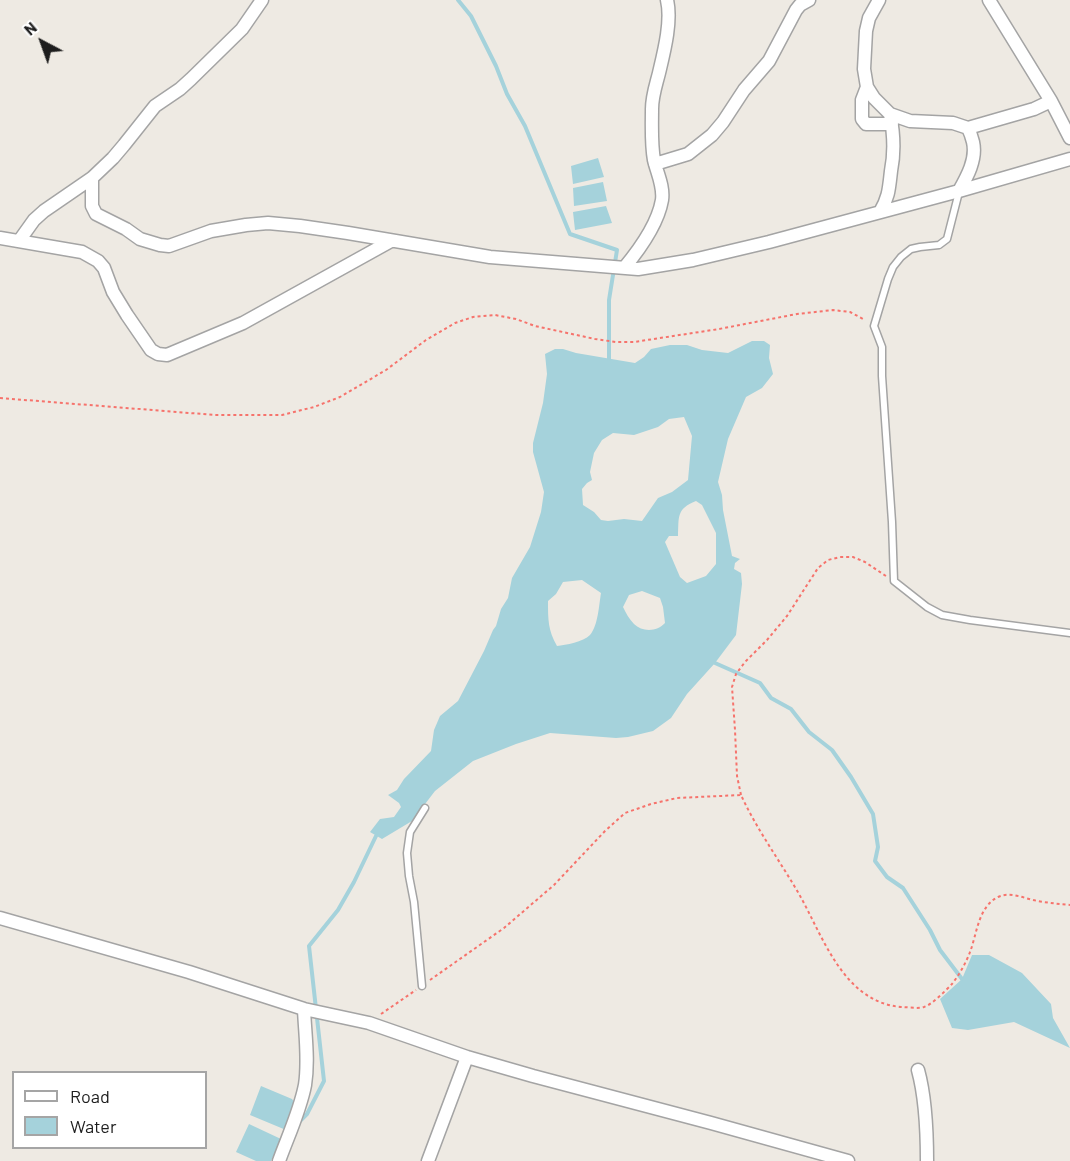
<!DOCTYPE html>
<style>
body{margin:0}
#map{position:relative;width:1070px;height:1161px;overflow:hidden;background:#eeeae3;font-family:Barlow,sans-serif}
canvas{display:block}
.legend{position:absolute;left:12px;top:1071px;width:195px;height:78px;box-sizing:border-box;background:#fff;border:2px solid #a5a5a5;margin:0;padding:8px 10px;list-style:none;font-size:18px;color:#1d1d1d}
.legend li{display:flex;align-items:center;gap:12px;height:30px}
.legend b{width:30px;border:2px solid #a5a5a5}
.north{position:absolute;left:12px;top:12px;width:60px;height:60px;-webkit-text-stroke:4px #fff;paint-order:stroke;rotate:319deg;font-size:16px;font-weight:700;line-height:24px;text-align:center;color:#1d1d1d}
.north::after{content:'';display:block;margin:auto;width:21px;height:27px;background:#1d1d1d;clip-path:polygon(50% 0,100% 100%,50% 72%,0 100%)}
</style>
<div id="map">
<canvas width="1070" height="1161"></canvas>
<ul class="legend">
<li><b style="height:8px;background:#fff"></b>Road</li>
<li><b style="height:16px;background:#a5d2db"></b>Water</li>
</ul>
<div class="north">N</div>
</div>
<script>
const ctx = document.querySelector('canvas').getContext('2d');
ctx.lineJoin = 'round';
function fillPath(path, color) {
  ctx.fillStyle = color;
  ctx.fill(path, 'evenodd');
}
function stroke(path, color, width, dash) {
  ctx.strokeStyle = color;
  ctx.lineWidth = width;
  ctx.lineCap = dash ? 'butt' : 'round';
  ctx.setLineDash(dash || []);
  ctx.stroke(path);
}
const water = new Path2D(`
 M 598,158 L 604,177 L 573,184 L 571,166 Z
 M 603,182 L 607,201 L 574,206 L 573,188 Z
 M 606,206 L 612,223 L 575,230 L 573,212 Z
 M 752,341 L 764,341 L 770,345 L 769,358 L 773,374 L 762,388 L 746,397 L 728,439 L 718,482 L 722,495 L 723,510 L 732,556 L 740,559 L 735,563 L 734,569 L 741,573 L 742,584 L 736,635 L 715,663 L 687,694 L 671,718 L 653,731 L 628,737 L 616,738 L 550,733 L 516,744 L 473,761 L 435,791 L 412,821 L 382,839 L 370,832 L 380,819 L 394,817 L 401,807 L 399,803 L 388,795 L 397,790 L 404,779 L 431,751 L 434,730 L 440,716 L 458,701 L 484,651 L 493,630 L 496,626 L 501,609 L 508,598 L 512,578 L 530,547 L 541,512 L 544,492 L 533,452 L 533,443 L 543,403 L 547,374 L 545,354 L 555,349 L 563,349 L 576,353 L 635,363 L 644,357 L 651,349 L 670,345 L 687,345 L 702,350 L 728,353 ZM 684,417 L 692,436 L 688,480 L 672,492 L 658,498 L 642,521 L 624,519 L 608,521 L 601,520 L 594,512 L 583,505 L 582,489 L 587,483 L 592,480 L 590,472 L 594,453 L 602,440 L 613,433 L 634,435 L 658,427 L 669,419 ZM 696,501 L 702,505 L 716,533 L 716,564 L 706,576 L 687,583 L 680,577 L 665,542 L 669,536 L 678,536 C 679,517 676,509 696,501 ZM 582,580 L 601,593 C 599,605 598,626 590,635 C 583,642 566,645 557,646 C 548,630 548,620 548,601 L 556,594 L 563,582 ZM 642,591 L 660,598 L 663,607 L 665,623 C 657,632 642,632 634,624 C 629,619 626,613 623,607 L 629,595 Z
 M 972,955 L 989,955 L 1022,973 L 1051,1004 L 1053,1018 L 1070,1048 L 1014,1022 L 968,1030 L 952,1028 L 940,999 L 962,979 Z
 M 261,1086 L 292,1099 L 295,1103 L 286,1130 L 250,1115 Z
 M 249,1124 L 281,1139 L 271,1161 L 256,1161 L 236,1152 Z`);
const stream = new Path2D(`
 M 458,0 L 471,16 L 496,66 L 507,94 L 525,126 L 570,234 L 617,250 L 609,300 L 609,359
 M 715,663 L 760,683 L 771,698 L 791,709 L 809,732 L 832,750 L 851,777 L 873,814 L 878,847 L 875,861 L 887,877 L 903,888 L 930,930 L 940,950 L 962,979
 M 300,1121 L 307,1114 L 324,1081 L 309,946 L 338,910 L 354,882 L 376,836`);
const path = new Path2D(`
 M 0,398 L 215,415 L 282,415 L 314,407 L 340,397 L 386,370 L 426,340 L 455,323 L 473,317 L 495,315 L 516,319 L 535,326 L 595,339 L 616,342 L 634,342 L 719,329 L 797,314 L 833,310 L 850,312 L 865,320
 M 741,795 L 737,776 L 735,730 L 732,687 L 736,674 L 745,662 L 767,640 L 787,616 L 818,568 L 828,560 L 840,557 L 853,557 L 865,562 L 886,576
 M 430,980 L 504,928 L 554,885 L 605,831 L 625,813 L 651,804 L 677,798 L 741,795 C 757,830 780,861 799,894 C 823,936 843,1002 901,1007 C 908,1007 917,1009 924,1007 C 933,1004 945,991 952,984 C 959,975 966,963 970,952 C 977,934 978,907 998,897 C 1011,891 1025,899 1038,901 C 1049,903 1059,904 1070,905
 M 381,1014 L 416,990`);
const service = new Path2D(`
 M 959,192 L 947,239 L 939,245 L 920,247 L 911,249 L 901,257 L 893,267 L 888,279 L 874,326 L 882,347 L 882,376 L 892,522 L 894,581 L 927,607 L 942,615 L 970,620 L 1070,633
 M 422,986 L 414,902 L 409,876 L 407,853 L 410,832 L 425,808`);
const minor = new Path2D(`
 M 879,0 L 869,18 L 866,31 L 864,69 L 867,87 L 874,98 L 890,114 L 910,121 L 953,123 L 968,128 L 1034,109 L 1051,101
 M 989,0 L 1051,101 L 1070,138
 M 867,87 L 862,100 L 862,119 L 866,124 L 892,124
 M 655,164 L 688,154 L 712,135 L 723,122 L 744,90 L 769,61 L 796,10 L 800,5 L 809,0
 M 92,178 L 92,206 L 96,214 L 126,229 L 140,239 L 160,245 L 169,246 L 211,231 L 246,225 L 268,223 L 300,226 L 348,233 L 490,257 L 638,269 L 693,260 L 769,242 L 959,191 C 967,177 977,159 973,142 C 972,138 970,132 968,128
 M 959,191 L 1070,159
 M 880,212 C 889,197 889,188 891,171 C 895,151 894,134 890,114
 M 0,238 L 82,252 L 98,261 L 104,268 L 113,292 L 127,315 L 151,350 L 158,354 L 167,355 L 243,323 L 391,241
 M 19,241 L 34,220 L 44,211 L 92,178 L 113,158 L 124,145 L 155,106 L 180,89 L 191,79 L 242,29 L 262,0
 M 624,268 C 639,250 658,223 662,200 C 664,186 657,173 654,160 C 651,144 652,125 652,109 C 652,96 656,85 659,73 C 664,52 672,21 667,0
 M 0,918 L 189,972 L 304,1009 L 369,1023 L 467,1057 L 533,1076 L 711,1123 L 848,1161
 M 918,1070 C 926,1099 927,1131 927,1161
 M 279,1161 C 288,1136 300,1111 305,1085 C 309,1060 305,1034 304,1009
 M 428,1161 L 467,1057`);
fillPath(water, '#a5d2db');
stroke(stream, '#a5d2db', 4);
stroke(service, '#a4a4a4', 9);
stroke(minor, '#a4a4a4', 15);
stroke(path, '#f6736c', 2, [3, 3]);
stroke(service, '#fff', 6);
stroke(minor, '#fff', 12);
</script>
